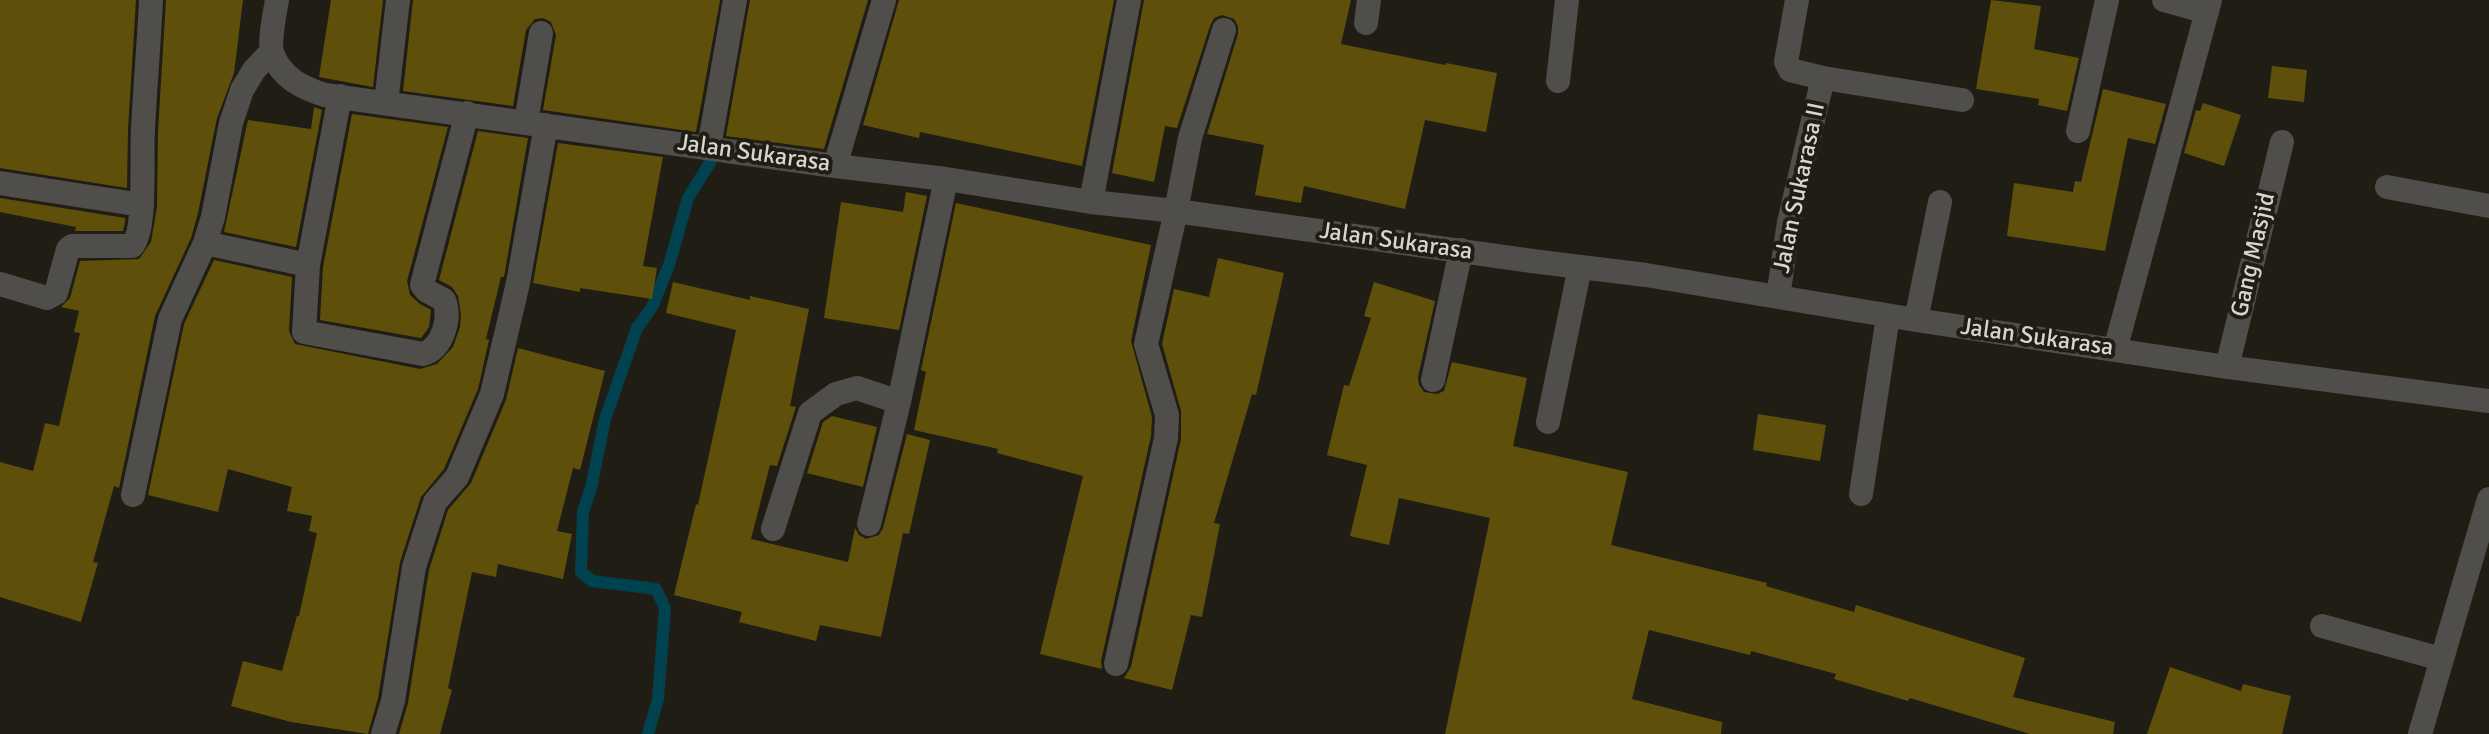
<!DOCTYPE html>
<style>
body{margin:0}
canvas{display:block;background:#201d14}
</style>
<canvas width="2489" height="734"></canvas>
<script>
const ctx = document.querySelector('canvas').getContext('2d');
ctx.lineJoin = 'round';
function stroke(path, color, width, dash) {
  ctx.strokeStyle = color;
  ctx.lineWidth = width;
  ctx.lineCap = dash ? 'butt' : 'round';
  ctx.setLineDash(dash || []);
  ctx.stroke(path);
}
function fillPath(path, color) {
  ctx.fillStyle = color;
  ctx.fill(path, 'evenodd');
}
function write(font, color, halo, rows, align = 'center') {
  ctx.font = font + ' Signika,sans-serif';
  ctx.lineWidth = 8;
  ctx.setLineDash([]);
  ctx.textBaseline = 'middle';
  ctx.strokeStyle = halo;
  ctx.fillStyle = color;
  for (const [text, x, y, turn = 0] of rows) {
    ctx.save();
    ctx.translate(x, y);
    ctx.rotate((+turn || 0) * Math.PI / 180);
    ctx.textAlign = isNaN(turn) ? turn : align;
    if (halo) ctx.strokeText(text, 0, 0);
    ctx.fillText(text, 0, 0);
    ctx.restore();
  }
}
const stream = new Path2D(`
 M 648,734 L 658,699 L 665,608 L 656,589 L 592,581 L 581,572 L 583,512 L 591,488 L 605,419 L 637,328 L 652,307 L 669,265 L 688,198 L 711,161`);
const building = new Path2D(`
 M 0,0 L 136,0 L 128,129 L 127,188 L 0,168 Z
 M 166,0 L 243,0 L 234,73 L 217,118 L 198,213 L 191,238 L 155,316 L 119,488 L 114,486 L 93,562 L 98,563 L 81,622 L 0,597 L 0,462 L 33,471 L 45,423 L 59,426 L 80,333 L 74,332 L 79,311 L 61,307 L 70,298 L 80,261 L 139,259 L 151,242 L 157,207 L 158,131 Z
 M 331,0 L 383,0 L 373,87 L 319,77 Z
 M 413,0 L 720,0 L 696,132 L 543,110 L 556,35 L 551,22 L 543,18 L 535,19 L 526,30 L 513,106 L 403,91 Z
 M 750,0 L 868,0 L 824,149 L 726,136 Z
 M 899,0 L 1114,0 L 1082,166 L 920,132 L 919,138 L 863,125 Z
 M 1144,0 L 1351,0 L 1341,44 L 1445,65 L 1446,63 L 1497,73 L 1486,132 L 1425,120 L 1405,209 L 1304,186 L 1301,203 L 1255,195 L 1264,145 L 1207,134 L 1238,34 L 1238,26 L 1234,19 L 1222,15 L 1214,18 L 1210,26 L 1177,128 L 1165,126 L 1154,182 L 1112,173 Z
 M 1991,0 L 2041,6 L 2034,49 L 2079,58 L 2067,111 L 2038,105 L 2039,99 L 1976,89 Z
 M 2272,66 L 2307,70 L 2304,102 L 2268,98 Z
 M 2103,89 L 2166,104 L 2155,144 L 2128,138 L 2105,251 L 2007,236 L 2014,183 L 2073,192 L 2075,181 L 2081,182 Z
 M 2203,103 L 2241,115 L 2224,166 L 2184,153 L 2196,110 L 2200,111 Z
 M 314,107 L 322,110 L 296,247 L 224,232 L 248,120 L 311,129 Z
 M 352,114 L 448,127 L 407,281 L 410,295 L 420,304 L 431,310 L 429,327 L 421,338 L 320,320 L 323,267 Z
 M 478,131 L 528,138 L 504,277 L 501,277 L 486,339 L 489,340 L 478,389 L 444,469 L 421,497 L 400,562 L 378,698 L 368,734 L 291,722 L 231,706 L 243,661 L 282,671 L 297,616 L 299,616 L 317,533 L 309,531 L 312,516 L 287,511 L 292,487 L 228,469 L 218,512 L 148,495 L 184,324 L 214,260 L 292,277 L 289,331 L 295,344 L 420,369 L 437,364 L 453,347 L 460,327 L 461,314 L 458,296 L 452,287 L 439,280 Z
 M 558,143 L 663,157 L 643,266 L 657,268 L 652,299 L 580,288 L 580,292 L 533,283 Z
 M 906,192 L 927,196 L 899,330 L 824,318 L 841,202 L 903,212 Z
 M 0,198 L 125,218 L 125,222 L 123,231 L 75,231 L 76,227 L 0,212 Z
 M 956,203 L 1151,245 L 1131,341 L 1152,417 L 1151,436 L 1101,661 L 1102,669 L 1040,654 L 1083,476 L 997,453 L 998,449 L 914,430 L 926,372 L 921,370 Z
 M 1218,258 L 1284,273 L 1256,395 L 1252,394 L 1214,523 L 1220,524 L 1202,617 L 1191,615 L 1172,690 L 1124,678 L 1131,667 L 1181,439 L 1181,411 L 1162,344 L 1174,289 L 1209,297 Z
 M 673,282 L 750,300 L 750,296 L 809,309 L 790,406 L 796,407 L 777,466 L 770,465 L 751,539 L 848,562 L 855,528 L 859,535 L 866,539 L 879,535 L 883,528 L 907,434 L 930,440 L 909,534 L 903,533 L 881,637 L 820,625 L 816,641 L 739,622 L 742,612 L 674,595 L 696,504 L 698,505 L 736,330 L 666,313 Z
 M 1374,282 L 1435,301 L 1418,377 L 1419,385 L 1424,392 L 1437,394 L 1444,391 L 1452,362 L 1527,378 L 1513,446 L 1628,472 L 1611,545 L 1767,583 L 1766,586 L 1854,612 L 1856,605 L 2025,658 L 2013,697 L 2115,722 L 2113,734 L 2030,734 L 1910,698 L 1908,701 L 1834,679 L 1836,674 L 1751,651 L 1750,655 L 1649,630 L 1632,699 L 1722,722 L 1721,734 L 1445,734 L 1490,518 L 1399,498 L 1389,545 L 1350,536 L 1367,465 L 1327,455 L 1344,385 L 1349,386 L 1371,318 L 1364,316 Z
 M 518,348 L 605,371 L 580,470 L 573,468 L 557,531 L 572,534 L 563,579 L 498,564 L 496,577 L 472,572 L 448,688 L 452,690 L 440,734 L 399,734 L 408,703 L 429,570 L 448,510 L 471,483 L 506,400 Z
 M 1758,414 L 1826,425 L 1820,461 L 1753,450 Z
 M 832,416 L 877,427 L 863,487 L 807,473 L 823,422 Z
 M 2170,667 L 2241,691 L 2243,684 L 2291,696 L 2282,734 L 2147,734 Z`);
const minor = new Path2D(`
 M 277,0 C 275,12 269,41 272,52 C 280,77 302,88 325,95 L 835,166 L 946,179 L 1091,202 L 1176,211 L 1532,261 L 1646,275 L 1916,320 L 2227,367 L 2489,401
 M 1797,0 L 1786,62 L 1790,70 L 1823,78 L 1962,100
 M 2164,0 L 2207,12
 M 1366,23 L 1369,0
 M 1558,81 L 1567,0
 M 340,96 L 308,265 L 304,332 L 423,354 C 443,348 451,318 444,300 L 427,291 L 422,285 L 467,113
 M 386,103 L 398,0
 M 526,122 L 541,33
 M 2078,131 L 2107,0
 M 709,147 L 735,0
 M 835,166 L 884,0
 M 0,183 L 142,205
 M 2387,187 L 2489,206
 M 1091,202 L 1129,0
 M 205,243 L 308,265
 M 0,284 L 47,298 L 56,293 L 68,249 L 72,246 L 132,246 C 147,231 141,154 143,130 C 145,87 149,43 151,0
 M 1778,297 L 1789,222 L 1823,78
 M 1916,320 L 1940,202
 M 2115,350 L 2210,0
 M 2227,367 L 2282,142
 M 1433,380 L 1461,250
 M 1548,422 L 1580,267
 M 1861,494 L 1888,316
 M 133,495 L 170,319 L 205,243 L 213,217 L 231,123 L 242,90 L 254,70 L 272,51
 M 869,524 L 899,402 L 946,179
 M 773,529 L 810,413 L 836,394 L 857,388 L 899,402
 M 2322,626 L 2441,659
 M 1116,664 L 1166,438 L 1167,415 L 1146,344 L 1176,211 L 1190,138 L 1224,30
 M 383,734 L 393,701 L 414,567 L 435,502 L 457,477 L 492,394 L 518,283 L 546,125
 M 2420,734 L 2489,499`);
const streetNames = [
 ["Jalan Sukarasa",754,154,8],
 ["Jalan Sukarasa II",1800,188,-78],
 ["Jalan Sukarasa",1396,242,8],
 ["Gang Masjid",2254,255,-77],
 ["Jalan Sukarasa",2037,338,8]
];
stroke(stream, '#014250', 12);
fillPath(building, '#5e4f0b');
stroke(minor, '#504e4a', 24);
write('24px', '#d7d5cf', '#201d14', streetNames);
</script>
